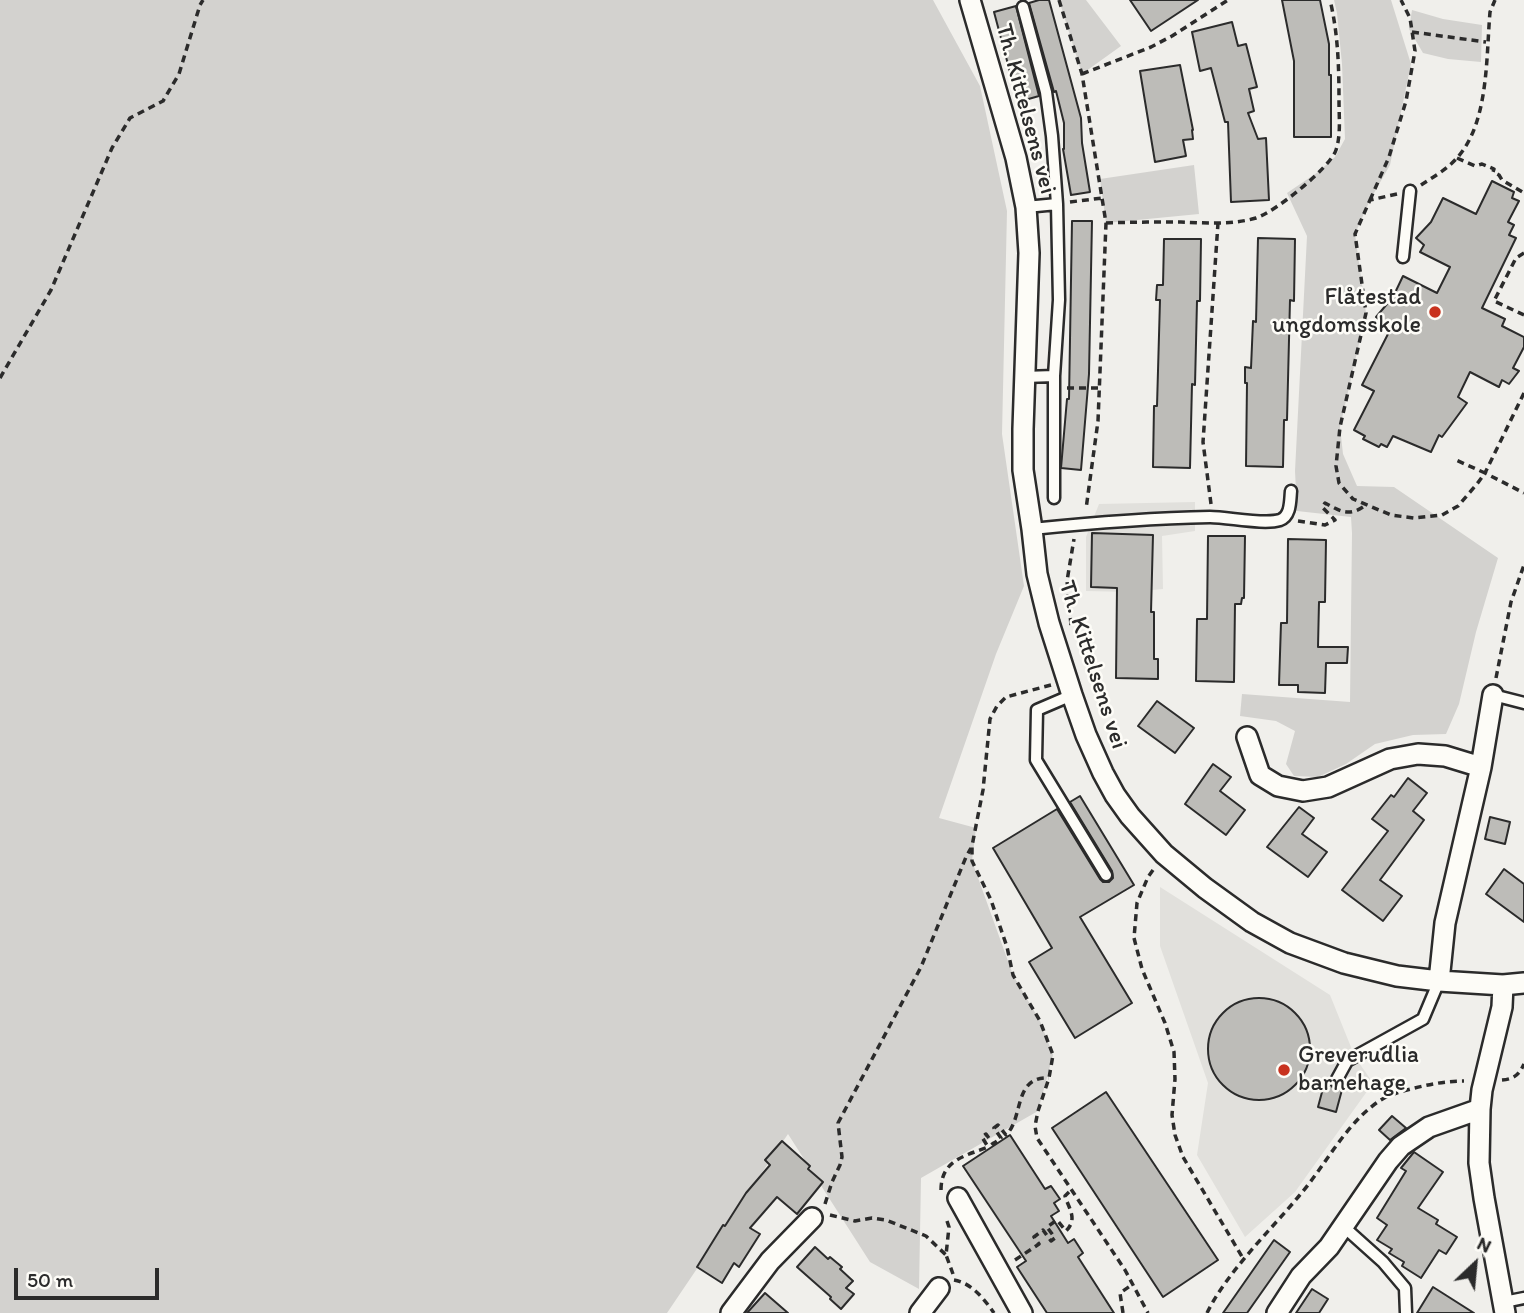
<!DOCTYPE html>
<meta charset="utf-8">
<style>
body{margin:0}
#map{position:relative;width:1524px;height:1313px;overflow:hidden;background:#f0efeb;font-family:Itim,sans-serif}
canvas{display:block}
.north{position:absolute;left:1440px;top:1229px;width:70px;height:70px;-webkit-text-stroke:5px #fdfcf7;paint-order:stroke;rotate:26deg;font-size:19px;font-weight:700;line-height:28px;text-align:center;color:#2b2b2b}
.north::after{content:'';display:block;margin:auto;width:24px;height:32px;background:#2b2b2b;clip-path:polygon(50% 0,100% 100%,50% 72%,0 100%)}
.scale{position:absolute;left:14px;top:1268px;width:145px;height:32px;box-sizing:border-box;border:4px solid #2b2b2b;border-top:0;padding-left:9px;font-size:21px;line-height:24px;white-space:nowrap;color:#2b2b2b;-webkit-text-stroke:5px #fdfcf7;paint-order:stroke}
</style>
<div id="map">
<canvas width="1524" height="1313"></canvas>
<div class="north">N</div>
<div class="scale">50 m</div>
</div>
<script>
const ctx = document.querySelector('canvas').getContext('2d');
ctx.lineJoin = 'round';
function fillPath(path, color) {
  ctx.fillStyle = color;
  ctx.fill(path, 'evenodd');
}
function stroke(path, color, width, dash) {
  ctx.strokeStyle = color;
  ctx.lineWidth = width;
  ctx.lineCap = dash ? 'butt' : 'round';
  ctx.setLineDash(dash || []);
  ctx.stroke(path);
}
function write(font, color, halo, rows, align = 'center') {
  ctx.font = font + ' Itim,sans-serif';
  ctx.lineWidth = 5;
  ctx.setLineDash([]);
  ctx.textBaseline = 'middle';
  ctx.strokeStyle = halo;
  ctx.fillStyle = color;
  for (const [text, x, y, turn = 0] of rows) {
    ctx.save();
    ctx.translate(x, y);
    ctx.rotate((+turn || 0) * Math.PI / 180);
    ctx.textAlign = isNaN(turn) ? turn : align;
    if (halo) ctx.strokeText(text, 0, 0);
    ctx.fillText(text, 0, 0);
    ctx.restore();
  }
}
const built = new Path2D(`
 M 1195,502 L 1195,531 L 1162,536 L 1163,589 L 1131,592 L 1086,591 L 1086,537 L 1099,504 Z
 M 1160,887 L 1330,995 L 1355,1057 L 1373,1083 L 1295,1192 L 1245,1237 L 1197,1155 L 1208,1083 L 1160,946 Z`);
const green = new Path2D(`
 M 0,0 L 933,0 L 980,86 L 1007,211 L 1002,434 L 1024,586 L 996,654 L 939,818 L 976,828 L 972,861 L 1013,975 L 1040,1021 L 1053,1055 L 1038,1111 L 921,1178 L 919,1289 L 870,1262 L 788,1134 L 667,1313 L 0,1313 Z
 M 1059,0 L 1086,0 L 1121,46 L 1082,74 Z
 M 1334,0 L 1391,0 L 1411,64 L 1390,165 L 1370,200 L 1355,234 L 1366,313 L 1340,427 L 1343,454 L 1357,486 L 1394,487 L 1498,558 L 1476,632 L 1459,704 L 1446,734 L 1413,735 L 1375,744 L 1346,764 L 1318,777 L 1294,776 L 1286,764 L 1295,731 L 1276,721 L 1240,716 L 1242,694 L 1350,702 L 1352,533 L 1351,517 L 1297,511 L 1295,471 L 1307,236 L 1287,193 L 1318,172 L 1335,157 L 1345,139 L 1342,64 L 1337,13 Z
 M 1412,10 L 1443,19 L 1482,25 L 1481,62 L 1448,59 L 1423,53 L 1409,29 Z
 M 1194,165 L 1199,214 L 1106,223 L 1100,179 Z`);
const building = new Path2D(`
 M 1039,0 L 1049,0 L 1081,118 L 1082,143 L 1090,192 L 1071,195 L 1063,149 L 1064,149 L 1064,123 L 1056,91 L 1054,92 L 1029,3 Z
 M 1130,0 L 1198,0 L 1151,31 Z
 M 1282,0 L 1320,0 L 1329,44 L 1329,75 L 1331,75 L 1331,137 L 1294,137 L 1294,61 Z
 M 1016,6 L 1039,96 L 1018,102 L 994,12 Z
 M 1232,22 L 1238,46 L 1246,44 L 1257,87 L 1249,89 L 1254,111 L 1248,113 L 1258,139 L 1266,138 L 1269,200 L 1231,202 L 1228,122 L 1225,122 L 1211,68 L 1200,71 L 1192,32 Z
 M 1180,65 L 1193,130 L 1192,130 L 1193,139 L 1183,140 L 1186,156 L 1155,162 L 1140,71 Z
 M 1492,181 L 1514,192 L 1512,198 L 1519,201 L 1508,222 L 1514,225 L 1509,235 L 1516,238 L 1482,308 L 1505,319 L 1502,326 L 1524,337 L 1524,347 L 1513,368 L 1519,371 L 1509,384 L 1502,380 L 1499,387 L 1470,372 L 1458,397 L 1467,403 L 1442,437 L 1439,435 L 1431,452 L 1393,436 L 1387,447 L 1381,444 L 1379,447 L 1363,439 L 1365,436 L 1354,430 L 1374,391 L 1362,385 L 1389,332 L 1382,329 L 1385,324 L 1376,317 L 1393,297 L 1403,276 L 1437,293 L 1450,267 L 1420,252 L 1424,245 L 1416,238 L 1431,222 L 1443,198 L 1476,214 Z
 M 1072,221 L 1092,221 L 1089,374 L 1081,470 L 1061,468 L 1067,399 L 1069,399 Z
 M 1258,238 L 1295,239 L 1294,301 L 1290,300 L 1287,420 L 1284,420 L 1283,467 L 1246,466 L 1247,383 L 1245,383 L 1245,367 L 1251,368 L 1253,321 L 1256,322 Z
 M 1164,239 L 1201,239 L 1200,301 L 1197,301 L 1195,385 L 1192,384 L 1190,468 L 1153,467 L 1154,406 L 1157,406 L 1160,300 L 1156,300 L 1157,285 L 1163,285 Z
 M 1092,533 L 1153,535 L 1151,612 L 1154,612 L 1154,659 L 1158,659 L 1158,679 L 1116,678 L 1117,588 L 1091,587 Z
 M 1208,536 L 1245,536 L 1244,598 L 1242,598 L 1241,604 L 1235,604 L 1234,682 L 1196,681 L 1197,619 L 1207,619 Z
 M 1288,539 L 1326,540 L 1325,602 L 1319,602 L 1318,647 L 1348,647 L 1347,663 L 1326,663 L 1325,693 L 1298,692 L 1298,685 L 1279,685 L 1281,623 L 1287,623 Z
 M 1157,701 L 1194,728 L 1175,753 L 1138,726 Z
 M 1213,764 L 1231,777 L 1220,791 L 1245,810 L 1226,835 L 1185,804 Z
 M 1408,778 L 1427,793 L 1413,811 L 1424,820 L 1380,880 L 1402,896 L 1383,921 L 1342,890 L 1388,831 L 1372,819 L 1391,795 L 1394,797 Z
 M 1080,796 L 1134,885 L 1080,917 L 1132,1003 L 1075,1038 L 1029,962 L 1052,948 L 993,848 L 1057,809 L 1100,879 L 1103,882 L 1109,882 L 1113,878 L 1112,871 L 1070,802 Z
 M 1299,807 L 1314,818 L 1302,834 L 1327,852 L 1308,877 L 1267,847 Z
 M 1490,817 L 1510,822 L 1505,844 L 1485,839 Z
 M 1504,869 L 1524,884 L 1524,922 L 1486,894 Z
 M1208 1049a51 51 0 1 1 102 0a51 51 0 1 1-102 0Z
 M 1325,1081 L 1329,1082 L 1333,1088 L 1343,1086 L 1336,1112 L 1318,1107 Z
 M 1106,1092 L 1218,1260 L 1163,1297 L 1052,1128 Z
 M 1392,1116 L 1406,1128 L 1390,1140 L 1379,1130 Z
 M 1010,1135 L 1045,1189 L 1051,1186 L 1060,1199 L 1054,1203 L 1059,1211 L 1051,1216 L 1068,1243 L 1074,1239 L 1083,1253 L 1078,1257 L 1114,1313 L 1047,1313 L 1017,1267 L 1026,1261 L 963,1166 Z
 M 782,1141 L 810,1166 L 808,1169 L 823,1182 L 797,1214 L 777,1197 L 750,1228 L 760,1234 L 739,1267 L 734,1263 L 722,1283 L 697,1267 L 723,1225 L 725,1226 L 746,1193 L 770,1165 L 765,1160 Z
 M 1414,1152 L 1443,1172 L 1418,1208 L 1438,1220 L 1436,1224 L 1457,1237 L 1446,1254 L 1439,1250 L 1421,1278 L 1402,1266 L 1404,1262 L 1389,1253 L 1392,1249 L 1377,1240 L 1387,1225 L 1377,1218 L 1406,1171 L 1401,1168 Z
 M 1274,1240 L 1290,1252 L 1247,1313 L 1223,1313 Z
 M 815,1247 L 828,1259 L 830,1257 L 842,1267 L 840,1269 L 853,1281 L 846,1288 L 854,1294 L 841,1309 L 830,1299 L 831,1297 L 797,1267 Z
 M 1433,1287 L 1474,1313 L 1417,1313 Z
 M 1312,1289 L 1328,1299 L 1319,1313 L 1296,1313 Z
 M 765,1293 L 788,1313 L 747,1313 Z`);
const path = new Path2D(`
 M 1059,0 L 1082,74 L 1106,223 L 1098,421 L 1086,509
 M 1412,32 L 1486,42
 M 1082,74 L 1151,47 L 1172,36 L 1228,0
 M 1457,158 L 1475,166 L 1482,164 L 1494,169 L 1493,172 L 1499,175 L 1502,180 L 1524,193
 M 1421,185 C 1433,177 1446,170 1456,159 C 1489,124 1486,58 1490,12 L 1495,0
 M 1397,194 L 1370,200 L 1355,234 L 1366,313 L 1340,427 L 1336,466 L 1339,483 L 1353,499 L 1391,515 L 1414,518 L 1442,515 L 1458,506 L 1477,484 L 1485,473 L 1456,460
 M 1370,200 L 1389,157 L 1406,101 L 1415,51 L 1410,18 L 1401,0
 M 1070,202 L 1102,198
 M 1106,223 C 1131,222 1156,222 1181,222 C 1205,223 1232,225 1256,218 C 1275,212 1330,168 1336,150 C 1341,135 1339,117 1339,101 C 1339,67 1338,33 1330,0
 M 1524,253 L 1516,258 L 1494,301 L 1524,315
 M 0,378 L 51,290 L 112,148 L 130,118 L 163,101 L 179,74 L 200,5 L 203,0
 M 1067,388 L 1100,388
 M 1524,393 L 1485,473 L 1524,493
 M 1211,504 L 1203,442 L 1218,223
 M 1298,521 L 1325,525 L 1335,520 L 1322,507 L 1325,503 C 1342,512 1349,517 1366,505
 M 1071,625 L 1067,581 L 1074,539
 M 1496,678 L 1511,602 L 1524,565
 M 1051,685 L 1006,697 L 997,706 L 990,719 L 983,790 L 972,846 L 972,861 L 991,900 L 1007,947 L 1013,975 L 1040,1021 L 1053,1055 L 1049,1078 L 1038,1111 L 1035,1126 L 1037,1138 L 1125,1270 L 1148,1313
 M 1153,870 L 1148,877 L 1137,903 L 1134,938 L 1142,969 L 1165,1023 L 1174,1052 L 1175,1079 L 1172,1115 L 1175,1135 L 1183,1157 L 1244,1260
 M 1502,1080 C 1514,1079 1519,1075 1524,1064
 M 941,1190 C 941,1160 965,1156 988,1147 L 982,1137 L 986,1134 L 993,1144 L 1001,1138 L 994,1128 L 998,1125 L 1006,1135 C 1024,1118 1013,1076 1049,1078
 M 825,1204 L 832,1182 L 840,1165 L 842,1157 L 838,1123 L 921,967 L 966,857 L 971,848
 M 830,1215 L 855,1221 L 872,1218 L 886,1220 L 926,1236 L 946,1255
 M 947,1221 L 949,1227 L 946,1255 L 953,1274
 M 1015,1260 L 1039,1244 L 1034,1237 L 1043,1230 L 1051,1241 L 1055,1238 L 1047,1227 L 1057,1220 L 1066,1231 C 1078,1219 1069,1209 1065,1196 L 1072,1189
 M 954,1280 C 972,1283 984,1299 994,1313
 M 1123,1313 L 1120,1293 L 1133,1284
 M 1207,1313 C 1227,1272 1269,1232 1299,1196 C 1326,1165 1349,1117 1386,1097 C 1392,1094 1400,1092 1407,1090 C 1426,1085 1444,1081 1464,1081`);
const lane = new Path2D(`
 M 1023,7 L 1046,92 L 1052,136 L 1057,204 L 1059,300 L 1054,376 L 1054,498
 M 1026,207 L 1057,204
 M 1403,257 L 1410,191
 M 1024,377 L 1054,376
 M 1032,529 C 1090,523 1152,518 1210,517 C 1228,517 1264,525 1280,520 C 1291,516 1290,501 1291,491
 M 1072,695 L 1037,710 L 1036,760 L 1106,875
 M 1493,695 L 1524,703
 M 1336,1081 L 1347,1061 L 1423,1019 L 1439,981
 M 1344,1227 L 1383,1262 L 1405,1288 L 1406,1313
 M 1504,1302 L 1524,1298`);
const street = new Path2D(`
 M 970,0 L 1016,158 L 1026,207 L 1029,253 L 1023,429 L 1023,470 L 1032,529 L 1037,574 L 1049,623 L 1072,695 L 1086,735 L 1103,773 L 1115,795 L 1130,816 L 1164,854 L 1205,888 L 1252,922 L 1290,943 L 1344,963 L 1397,976 L 1439,981 L 1503,985 L 1524,983
 M 1247,737 L 1260,775 L 1278,786 L 1303,791 L 1328,787 L 1390,759 L 1418,754 L 1445,756 L 1481,767
 M 1439,981 L 1445,923 L 1481,767 L 1493,695
 M 1503,985 L 1502,1007 L 1482,1090 L 1480,1109 L 1479,1163 L 1484,1198 L 1505,1313
 M 958,1198 L 1022,1313
 M 731,1313 L 770,1261 L 812,1218
 M 920,1313 L 939,1288
 M 1277,1313 L 1301,1276 L 1329,1247 L 1388,1161 L 1401,1146 L 1429,1127 L 1480,1109`);
const markers = [
 [1435,312,7,"#c8321e"],
 [1284,1070,7,"#c8321e"]
];
const streetNames = [
 ["Th. Kittelsens vei",1025,109,75],
 ["Th. Kittelsens vei",1092,665,72]
];
const poiNames = [
 ["Flåtestad",1421,298],
 ["ungdomsskole",1421,326],
 ["Greverudlia",1298,1056,"left"],
 ["barnehage",1298,1084,"left"]
];
fillPath(built, '#e1e0dc');
fillPath(green, '#d3d2cf');
fillPath(building, '#bdbcb8');
stroke(building, '#2b2b2b', 2);
stroke(lane, '#2b2b2b', 15);
stroke(street, '#2b2b2b', 24);
stroke(path, '#2b2b2b', 3.5, [7, 5]);
stroke(lane, '#fdfcf7', 10);
stroke(street, '#fdfcf7', 19);
for (const [x, y, r, color] of markers) {
  const dot = new Path2D();
  dot.arc(x, y, r, 0, 2 * Math.PI);
  ctx.fillStyle = color;
  ctx.fill(dot);
  stroke(dot, '#fdfcf7', 2.5);
}
write('24px', '#2b2b2b', '#fdfcf7', streetNames);
write('24px', '#2b2b2b', '#fdfcf7', poiNames, 'right');
</script>
